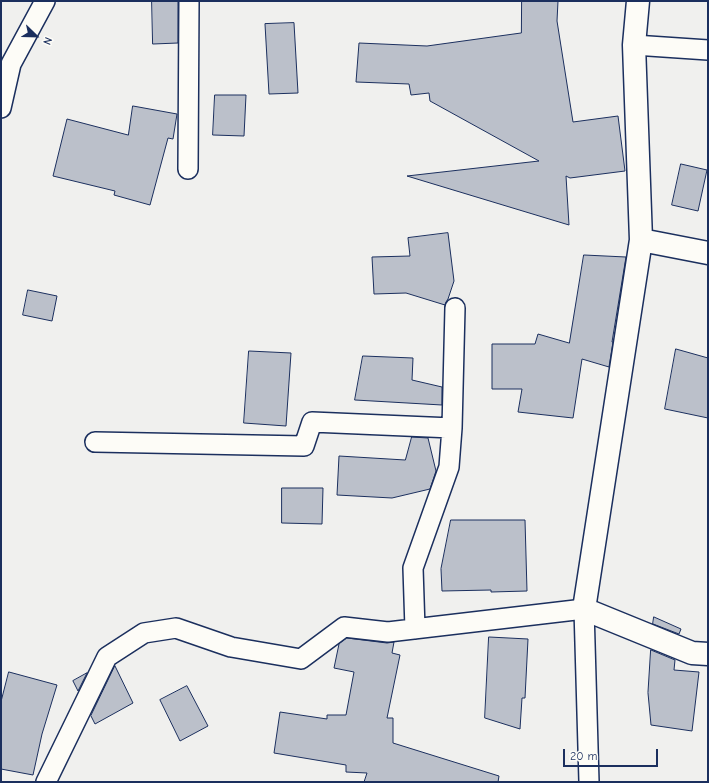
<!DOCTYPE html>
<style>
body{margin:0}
#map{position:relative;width:709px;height:783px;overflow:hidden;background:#f0f0ee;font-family:"Comic Neue",sans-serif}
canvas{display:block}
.frame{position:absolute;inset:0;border:2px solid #1b2f5e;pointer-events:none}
.north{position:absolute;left:16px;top:16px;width:40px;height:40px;-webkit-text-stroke:3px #fdfcf7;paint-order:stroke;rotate:113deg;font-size:11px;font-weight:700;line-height:16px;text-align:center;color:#1b2f5e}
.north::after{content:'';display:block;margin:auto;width:14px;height:18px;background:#1b2f5e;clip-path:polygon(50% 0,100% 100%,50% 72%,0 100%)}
.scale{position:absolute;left:563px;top:749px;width:95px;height:18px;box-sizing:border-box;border:2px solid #1b2f5e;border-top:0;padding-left:5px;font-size:12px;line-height:14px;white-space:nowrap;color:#1b2f5e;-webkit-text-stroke:3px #fdfcf7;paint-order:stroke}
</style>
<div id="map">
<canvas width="709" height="783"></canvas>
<div class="frame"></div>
<div class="north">N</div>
<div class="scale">20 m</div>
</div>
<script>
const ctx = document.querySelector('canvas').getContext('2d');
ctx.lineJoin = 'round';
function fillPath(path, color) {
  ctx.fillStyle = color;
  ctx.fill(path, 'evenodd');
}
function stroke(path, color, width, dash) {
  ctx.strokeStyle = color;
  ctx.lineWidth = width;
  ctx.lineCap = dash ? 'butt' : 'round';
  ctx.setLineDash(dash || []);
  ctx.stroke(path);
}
const building = new Path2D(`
 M 152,1 L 178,1 L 178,43 L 153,44 Z
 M 522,1 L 558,1 L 557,21 L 573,122 L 618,116 L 625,171 L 570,178 L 566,176 L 569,225 L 407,176 L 539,161 L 430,101 L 429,93 L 411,95 L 409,84 L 356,82 L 359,43 L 427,46 L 521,33 Z
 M 294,23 L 298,93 L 269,94 L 265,24 Z
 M 215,95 L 246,95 L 244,136 L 213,135 Z
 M 133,106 L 177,114 L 173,139 L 168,138 L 150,205 L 114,195 L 115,191 L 53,176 L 67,119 L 128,135 Z
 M 681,164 L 707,170 L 698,211 L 672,205 Z
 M 448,233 L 454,281 L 448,299 L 446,302 L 445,305 L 406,293 L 374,294 L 372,257 L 410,256 L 408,238 Z
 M 584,255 L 626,257 L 612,342 L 613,342 L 609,367 L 582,359 L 573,418 L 518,412 L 522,389 L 492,389 L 492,344 L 535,344 L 538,334 L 569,343 Z
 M 28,290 L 57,296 L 52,321 L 23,315 Z
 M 676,349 L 708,358 L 708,418 L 665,409 Z
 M 249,351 L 291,353 L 286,426 L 244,423 Z
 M 363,356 L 413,358 L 412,380 L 442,387 L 442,405 L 355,400 Z
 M 412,437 L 428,438 L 436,471 L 430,489 L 392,498 L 337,495 L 339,456 L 405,460 Z
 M 282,488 L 323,488 L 322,524 L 282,523 Z
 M 451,520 L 525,520 L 527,591 L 491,592 L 491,590 L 442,591 L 441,569 Z
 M 654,617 L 681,629 L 679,634 L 653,624 Z
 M 489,637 L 528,639 L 525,698 L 522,698 L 520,729 L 485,718 Z
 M 347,638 L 387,643 L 394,642 L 392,653 L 400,655 L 387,718 L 393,718 L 393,743 L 499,776 L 498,782 L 364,782 L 367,773 L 346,772 L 346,765 L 274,753 L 280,712 L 327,719 L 327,715 L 346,715 L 354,672 L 334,668 L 339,644 Z
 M 651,650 L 675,660 L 674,670 L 699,672 L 692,731 L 651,725 L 648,693 Z
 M 115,666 L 133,703 L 95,724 L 91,716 Z
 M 9,672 L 57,685 L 42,734 L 33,775 L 1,769 L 1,702 Z
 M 87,673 L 78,691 L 73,681 Z
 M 187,686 L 208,726 L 180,741 L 160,700 Z`);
const service = new Path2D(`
 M 634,45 L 708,50
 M 1,108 L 11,64 L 45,1
 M 188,169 L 189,1
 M 452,428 L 455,308
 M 95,442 L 304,446 L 312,422 L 452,428 L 449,467 L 413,568 L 415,629
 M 46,782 L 107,657 L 144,633 L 176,628 L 231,647 L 301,659 L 344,627 L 388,632 L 584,609 L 589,782`);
const minor = new Path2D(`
 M 638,1 L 634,45 L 641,240 L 584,609 L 692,653 L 708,654
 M 641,240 L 708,253`);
fillPath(building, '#bbc0ca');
stroke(building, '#1b2f5e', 1);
stroke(service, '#1b2f5e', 22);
stroke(minor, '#1b2f5e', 25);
stroke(service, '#fdfcf7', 19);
stroke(minor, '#fdfcf7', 22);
</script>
